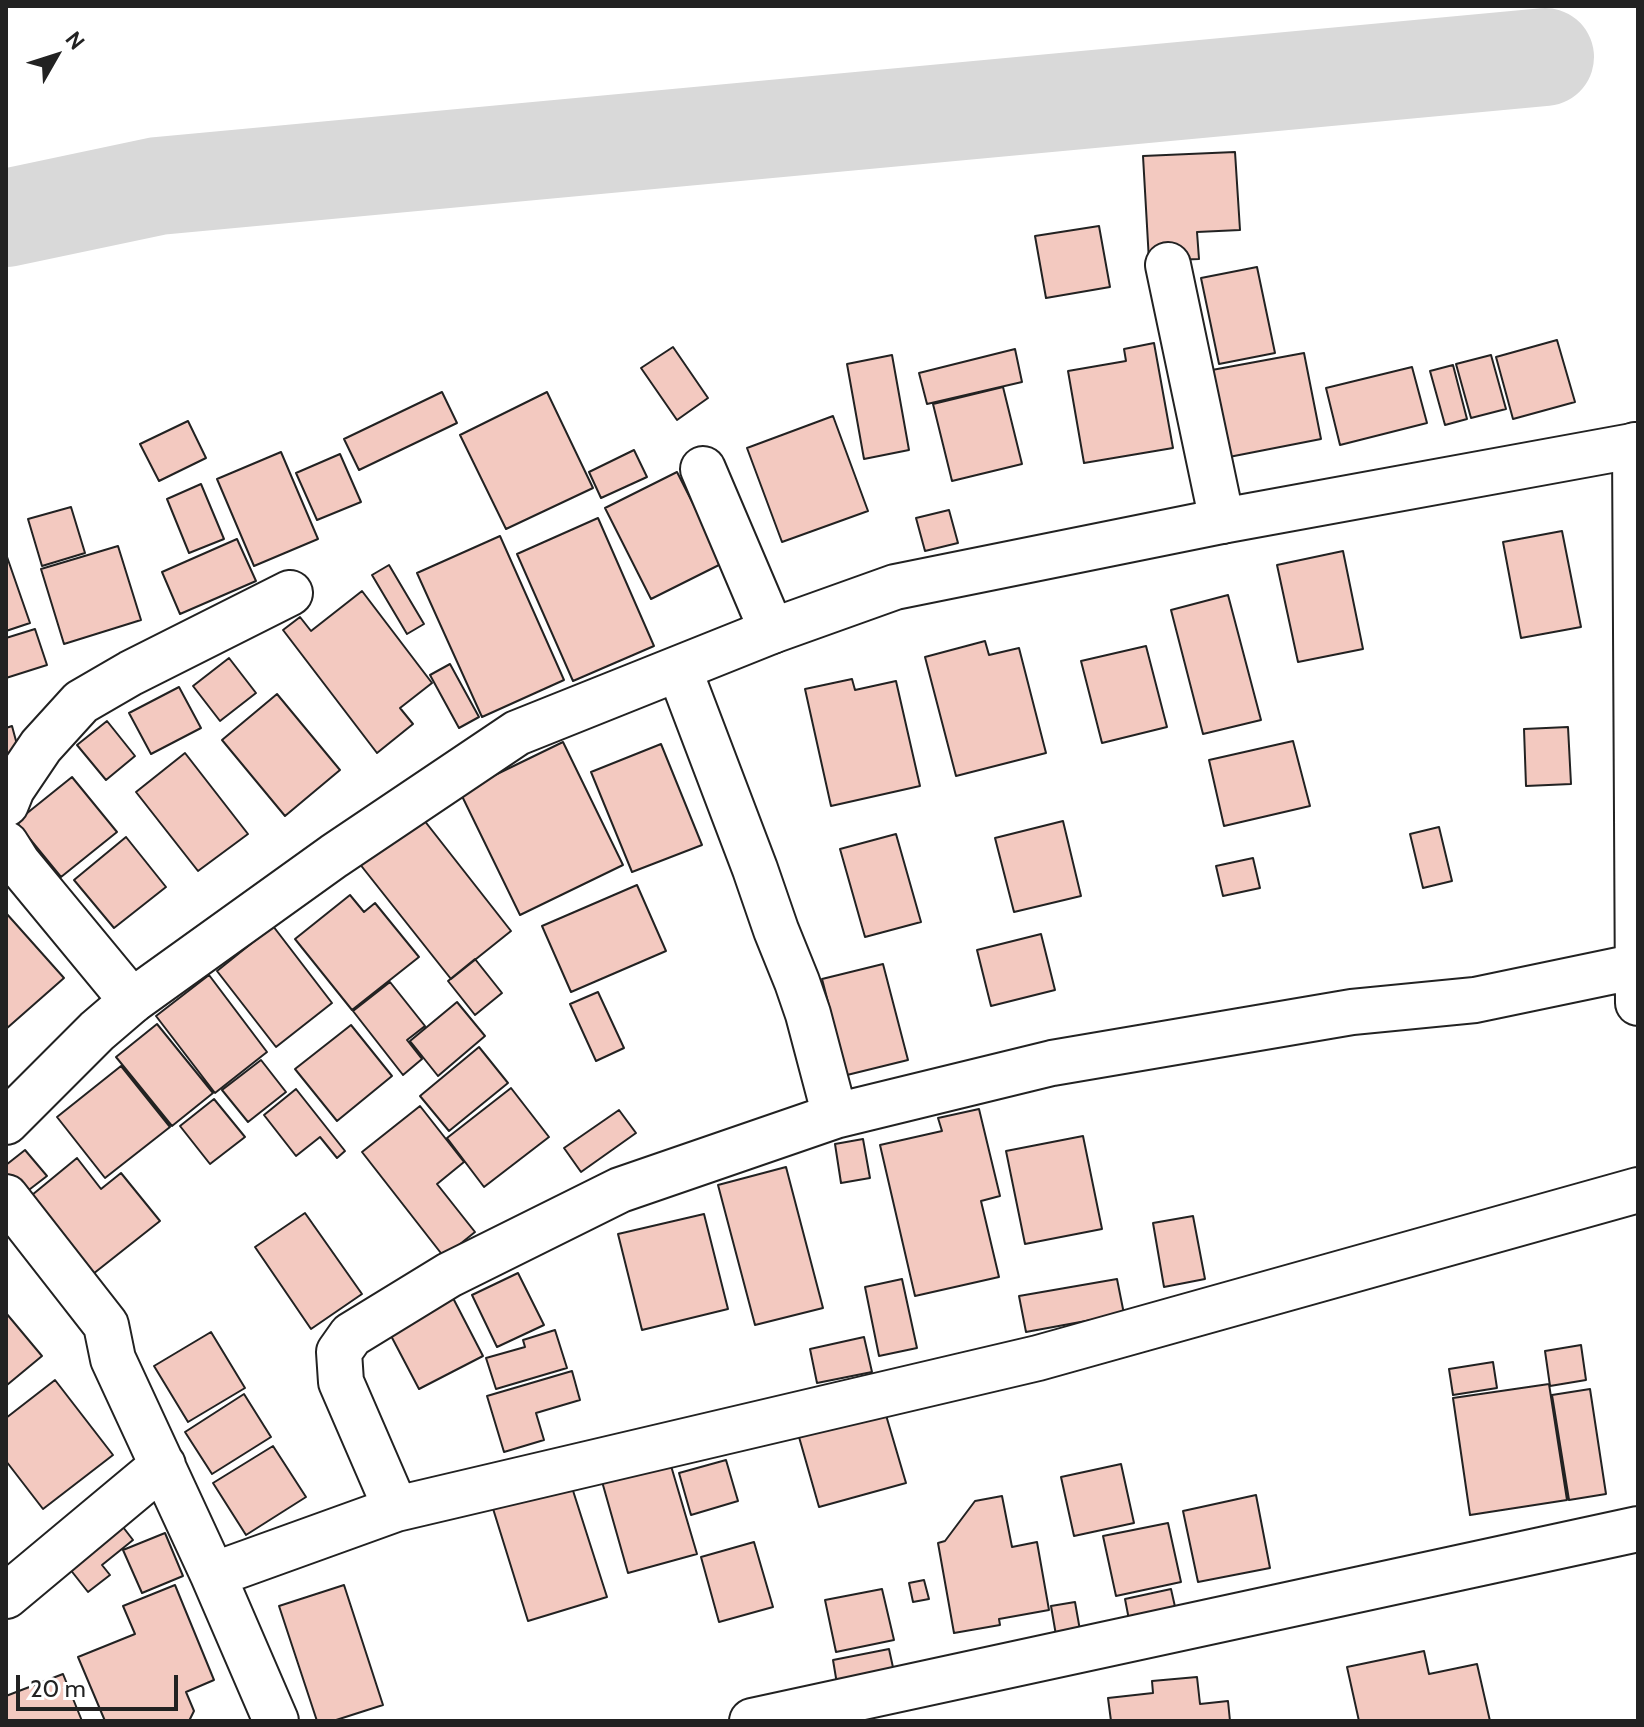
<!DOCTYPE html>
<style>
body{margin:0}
#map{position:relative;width:1644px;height:1727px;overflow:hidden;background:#fff;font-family:Cabin,sans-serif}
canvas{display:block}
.frame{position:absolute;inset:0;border:8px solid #222;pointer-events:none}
.north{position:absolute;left:16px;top:16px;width:80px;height:80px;-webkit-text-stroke:6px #fff;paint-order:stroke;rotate:51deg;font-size:22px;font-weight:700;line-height:32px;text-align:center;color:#222}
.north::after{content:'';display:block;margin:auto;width:28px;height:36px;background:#222;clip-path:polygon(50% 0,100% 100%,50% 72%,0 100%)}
.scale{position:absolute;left:16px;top:1675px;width:162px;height:36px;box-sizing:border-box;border:4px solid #222;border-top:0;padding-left:10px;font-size:24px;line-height:28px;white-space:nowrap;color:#222;-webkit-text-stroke:6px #fff;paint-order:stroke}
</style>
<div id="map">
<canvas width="1644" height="1727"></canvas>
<div class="frame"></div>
<div class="north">N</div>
<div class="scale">20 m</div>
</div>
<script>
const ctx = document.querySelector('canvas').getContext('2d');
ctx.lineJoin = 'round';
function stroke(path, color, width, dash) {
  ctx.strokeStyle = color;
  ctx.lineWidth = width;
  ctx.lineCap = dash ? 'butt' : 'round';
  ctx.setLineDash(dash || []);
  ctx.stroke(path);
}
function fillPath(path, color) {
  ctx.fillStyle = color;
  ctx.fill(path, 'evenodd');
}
const river = new Path2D(`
 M 6,218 L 158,186 L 1545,57`);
const building = new Path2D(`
 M 1235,152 L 1240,230 L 1197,232 L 1199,259 L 1149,261 L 1143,156 Z
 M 1099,226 L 1110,287 L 1046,298 L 1035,236 Z
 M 1257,267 L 1275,353 L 1219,364 L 1201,278 Z
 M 1557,340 L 1575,402 L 1513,419 L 1496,357 Z
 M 1154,343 L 1173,448 L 1084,463 L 1068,371 L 1126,361 L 1124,349 Z
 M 673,347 L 708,398 L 677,420 L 641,368 Z
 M 1015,349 L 1022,382 L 927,404 L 919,373 Z
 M 1304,353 L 1321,439 L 1229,457 L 1212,370 Z
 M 892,355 L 909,450 L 864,459 L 847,364 Z
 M 1491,355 L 1506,409 L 1471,418 L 1456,364 Z
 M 1453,365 L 1467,419 L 1445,425 L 1430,371 Z
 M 1412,367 L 1427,423 L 1340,445 L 1326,388 Z
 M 1003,387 L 1022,464 L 952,481 L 933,404 Z
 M 442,392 L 457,423 L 359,470 L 344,439 Z
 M 547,392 L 593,488 L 506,529 L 460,435 Z
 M 833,416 L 868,511 L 782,542 L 747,448 Z
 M 188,421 L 206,458 L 159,481 L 140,444 Z
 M 634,450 L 647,477 L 601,498 L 589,472 Z
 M 281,452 L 318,539 L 254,566 L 217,479 Z
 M 340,454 L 361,502 L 317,520 L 296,473 Z
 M 677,472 L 723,563 L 651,599 L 605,508 Z
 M 201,484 L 224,539 L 189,553 L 167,499 Z
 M 71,507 L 85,553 L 42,566 L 28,519 Z
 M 949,510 L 958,543 L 925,551 L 916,518 Z
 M 598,518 L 654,646 L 573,681 L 517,554 Z
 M 1562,531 L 1581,627 L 1521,638 L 1503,542 Z
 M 500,536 L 564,680 L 482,717 L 417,573 Z
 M 237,539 L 256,581 L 180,614 L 162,572 Z
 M 118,546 L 141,620 L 64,644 L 41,569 Z
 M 1343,551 L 1363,649 L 1298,662 L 1277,565 Z
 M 6,554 L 30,623 L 6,631 Z
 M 389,565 L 424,624 L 407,634 L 372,575 Z
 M 362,591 L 432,683 L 400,708 L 413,724 L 377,753 L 283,630 L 300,617 L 311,631 Z
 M 1228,595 L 1261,720 L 1203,734 L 1171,610 Z
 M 35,629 L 47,665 L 6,678 L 6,638 Z
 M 985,641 L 989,655 L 1019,648 L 1046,753 L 956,776 L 925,657 Z
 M 1146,646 L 1167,727 L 1102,743 L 1081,661 Z
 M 229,658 L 256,693 L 220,721 L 193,686 Z
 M 450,664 L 479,717 L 459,728 L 430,675 Z
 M 852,679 L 855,690 L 896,681 L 920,786 L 831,806 L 805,689 Z
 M 179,687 L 201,728 L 151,754 L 129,713 Z
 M 277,694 L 340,770 L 285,816 L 222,740 Z
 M 107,721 L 135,756 L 106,780 L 77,745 Z
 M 12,726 L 19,752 L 6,756 L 6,728 Z
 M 1568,727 L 1571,784 L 1526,786 L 1524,729 Z
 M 1293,741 L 1310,806 L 1224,826 L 1209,760 Z
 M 563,742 L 623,865 L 520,915 L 460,792 Z
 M 661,744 L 702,845 L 632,872 L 591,772 Z
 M 185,753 L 248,834 L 198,871 L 136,792 Z
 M 72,777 L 117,832 L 61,877 L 16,822 Z
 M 420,815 L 511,931 L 451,979 L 359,863 Z
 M 1063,821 L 1081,896 L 1014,912 L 995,838 Z
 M 1439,827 L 1452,881 L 1423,888 L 1410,834 Z
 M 896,834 L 921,922 L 865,937 L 840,849 Z
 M 126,837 L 166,887 L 114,928 L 74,880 Z
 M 1253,858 L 1260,888 L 1223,896 L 1216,866 Z
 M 637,885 L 666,951 L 571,992 L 542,926 Z
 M 350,895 L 364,912 L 375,903 L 419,957 L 352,1010 L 295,939 Z
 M 6,913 L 64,978 L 6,1029 Z
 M 273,926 L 332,1003 L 276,1047 L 217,971 Z
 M 1041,934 L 1055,990 L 991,1006 L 977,950 Z
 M 475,959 L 502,993 L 475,1015 L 448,981 Z
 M 883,964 L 908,1060 L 847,1075 L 822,979 Z
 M 209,975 L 267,1052 L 215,1093 L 156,1016 Z
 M 390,982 L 425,1026 L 407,1040 L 422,1059 L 403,1075 L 353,1011 Z
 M 598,992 L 624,1048 L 596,1061 L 570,1004 Z
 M 457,1002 L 485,1036 L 438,1076 L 410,1041 Z
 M 157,1024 L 213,1093 L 172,1126 L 116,1057 Z
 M 351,1025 L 392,1076 L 337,1121 L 295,1069 Z
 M 479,1047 L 508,1083 L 449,1131 L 420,1096 Z
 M 261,1060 L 286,1092 L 248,1122 L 222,1090 Z
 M 121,1066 L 170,1127 L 105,1178 L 57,1117 Z
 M 511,1088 L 549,1137 L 484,1187 L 447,1138 Z
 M 296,1089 L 345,1151 L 337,1158 L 320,1137 L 296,1156 L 264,1115 Z
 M 214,1099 L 245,1137 L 210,1164 L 180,1126 Z
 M 420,1106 L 464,1162 L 437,1184 L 475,1232 L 444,1257 L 362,1152 Z
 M 979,1109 L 1000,1196 L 981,1201 L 999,1277 L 915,1296 L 880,1145 L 942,1131 L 938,1118 Z
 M 619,1110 L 636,1133 L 581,1172 L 564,1148 Z
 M 1083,1136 L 1102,1229 L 1025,1244 L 1006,1151 Z
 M 863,1139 L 870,1178 L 841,1183 L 835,1144 Z
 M 25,1150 L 47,1176 L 21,1196 L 6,1177 L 6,1165 Z
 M 77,1158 L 101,1189 L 121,1173 L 160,1221 L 93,1274 L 32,1195 Z
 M 786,1167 L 823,1308 L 755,1325 L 718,1185 Z
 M 305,1213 L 362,1294 L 311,1329 L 255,1247 Z
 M 704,1214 L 728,1309 L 642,1330 L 618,1234 Z
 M 1193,1216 L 1205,1279 L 1164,1287 L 1153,1223 Z
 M 518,1273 L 544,1325 L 497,1347 L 472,1295 Z
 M 902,1279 L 917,1348 L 879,1356 L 865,1287 Z
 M 1117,1279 L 1124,1314 L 1026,1332 L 1019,1296 Z
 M 453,1298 L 483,1356 L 419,1389 L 389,1332 Z
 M 6,1313 L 42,1356 L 7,1385 L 6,1384 Z
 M 555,1330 L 567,1368 L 496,1389 L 486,1358 L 525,1347 L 523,1340 Z
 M 211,1332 L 245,1388 L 188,1422 L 154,1366 Z
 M 864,1337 L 872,1372 L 817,1383 L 810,1349 Z
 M 1581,1345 L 1586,1380 L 1550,1386 L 1545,1351 Z
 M 1493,1362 L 1497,1388 L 1453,1395 L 1449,1369 Z
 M 572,1371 L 580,1400 L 536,1413 L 544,1440 L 504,1452 L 487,1396 Z
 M 55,1380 L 113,1455 L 43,1509 L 6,1461 L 6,1418 Z
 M 1549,1384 L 1567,1500 L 1470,1515 L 1453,1398 Z
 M 1590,1389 L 1606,1494 L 1569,1500 L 1552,1395 Z
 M 244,1394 L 271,1437 L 212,1474 L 185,1432 Z
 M 883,1405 L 906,1483 L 819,1507 L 797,1430 Z
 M 273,1446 L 306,1497 L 246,1535 L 213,1483 Z
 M 669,1459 L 697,1554 L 628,1573 L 601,1478 Z
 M 726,1460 L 738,1501 L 691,1515 L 679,1473 Z
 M 1121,1464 L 1134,1523 L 1074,1536 L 1061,1477 Z
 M 568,1475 L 607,1597 L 528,1621 L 490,1499 Z
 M 1256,1495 L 1270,1568 L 1198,1582 L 1183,1511 Z
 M 1002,1496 L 1012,1547 L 1037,1542 L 1049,1610 L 999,1619 L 1000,1625 L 954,1633 L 938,1543 L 945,1541 L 975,1501 Z
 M 116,1518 L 133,1540 L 102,1565 L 110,1575 L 88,1592 L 62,1559 Z
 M 1168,1523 L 1181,1582 L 1116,1596 L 1103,1536 Z
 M 165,1533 L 183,1576 L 142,1593 L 123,1550 Z
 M 754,1542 L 773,1607 L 719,1622 L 701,1557 Z
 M 924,1580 L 929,1599 L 913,1602 L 909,1583 Z
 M 175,1585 L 214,1680 L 186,1692 L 194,1711 L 189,1721 L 105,1721 L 78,1657 L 135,1634 L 123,1606 Z
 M 344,1585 L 383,1705 L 333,1721 L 317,1721 L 279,1606 Z
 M 882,1589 L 894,1640 L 836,1652 L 825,1600 Z
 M 1171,1589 L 1178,1620 L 1131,1630 L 1125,1599 Z
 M 1075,1602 L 1081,1636 L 1057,1641 L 1051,1606 Z
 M 889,1649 L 894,1672 L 837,1684 L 833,1660 Z
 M 1424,1651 L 1429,1674 L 1477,1664 L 1490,1721 L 1359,1721 L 1347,1667 Z
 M 63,1674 L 82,1721 L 6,1721 L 6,1696 Z
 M 1197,1677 L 1200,1704 L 1228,1701 L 1230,1721 L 1111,1721 L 1108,1698 L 1153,1693 L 1152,1681 Z`);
const minor = new Path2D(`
 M 1168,265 L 1222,521
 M 1635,445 L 1638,1003
 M 703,469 L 772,631
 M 679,669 L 755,869 L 776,930 L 797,982 L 808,1014 L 835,1116
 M 6,804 L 12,789 L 41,746 L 81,702 L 131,673 L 290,593
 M 6,844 L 18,863 L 132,1001
 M 6,1197 L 106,1325 L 113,1359 L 213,1575 L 276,1721
 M 396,1509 L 341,1382 L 339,1352 L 351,1335 L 449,1275 L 620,1190 L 835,1116 L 1052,1063 L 1352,1012 L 1475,1000 L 1638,966
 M 213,1575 L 396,1509 L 1038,1358 L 1638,1190
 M 6,1596 L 163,1465
 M 752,1721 L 1638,1529`);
const tertiary = new Path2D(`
 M 6,1122 L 97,1031 L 132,1001 L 334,856 L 517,733 L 772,631 L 895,587 L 1222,521 L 1638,445`);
stroke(river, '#d9d9d9', 98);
fillPath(building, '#f3c9c0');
stroke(building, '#222', 2);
stroke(minor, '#222', 48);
stroke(tertiary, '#222', 48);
stroke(minor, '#fff', 44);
stroke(tertiary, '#fff', 44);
</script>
